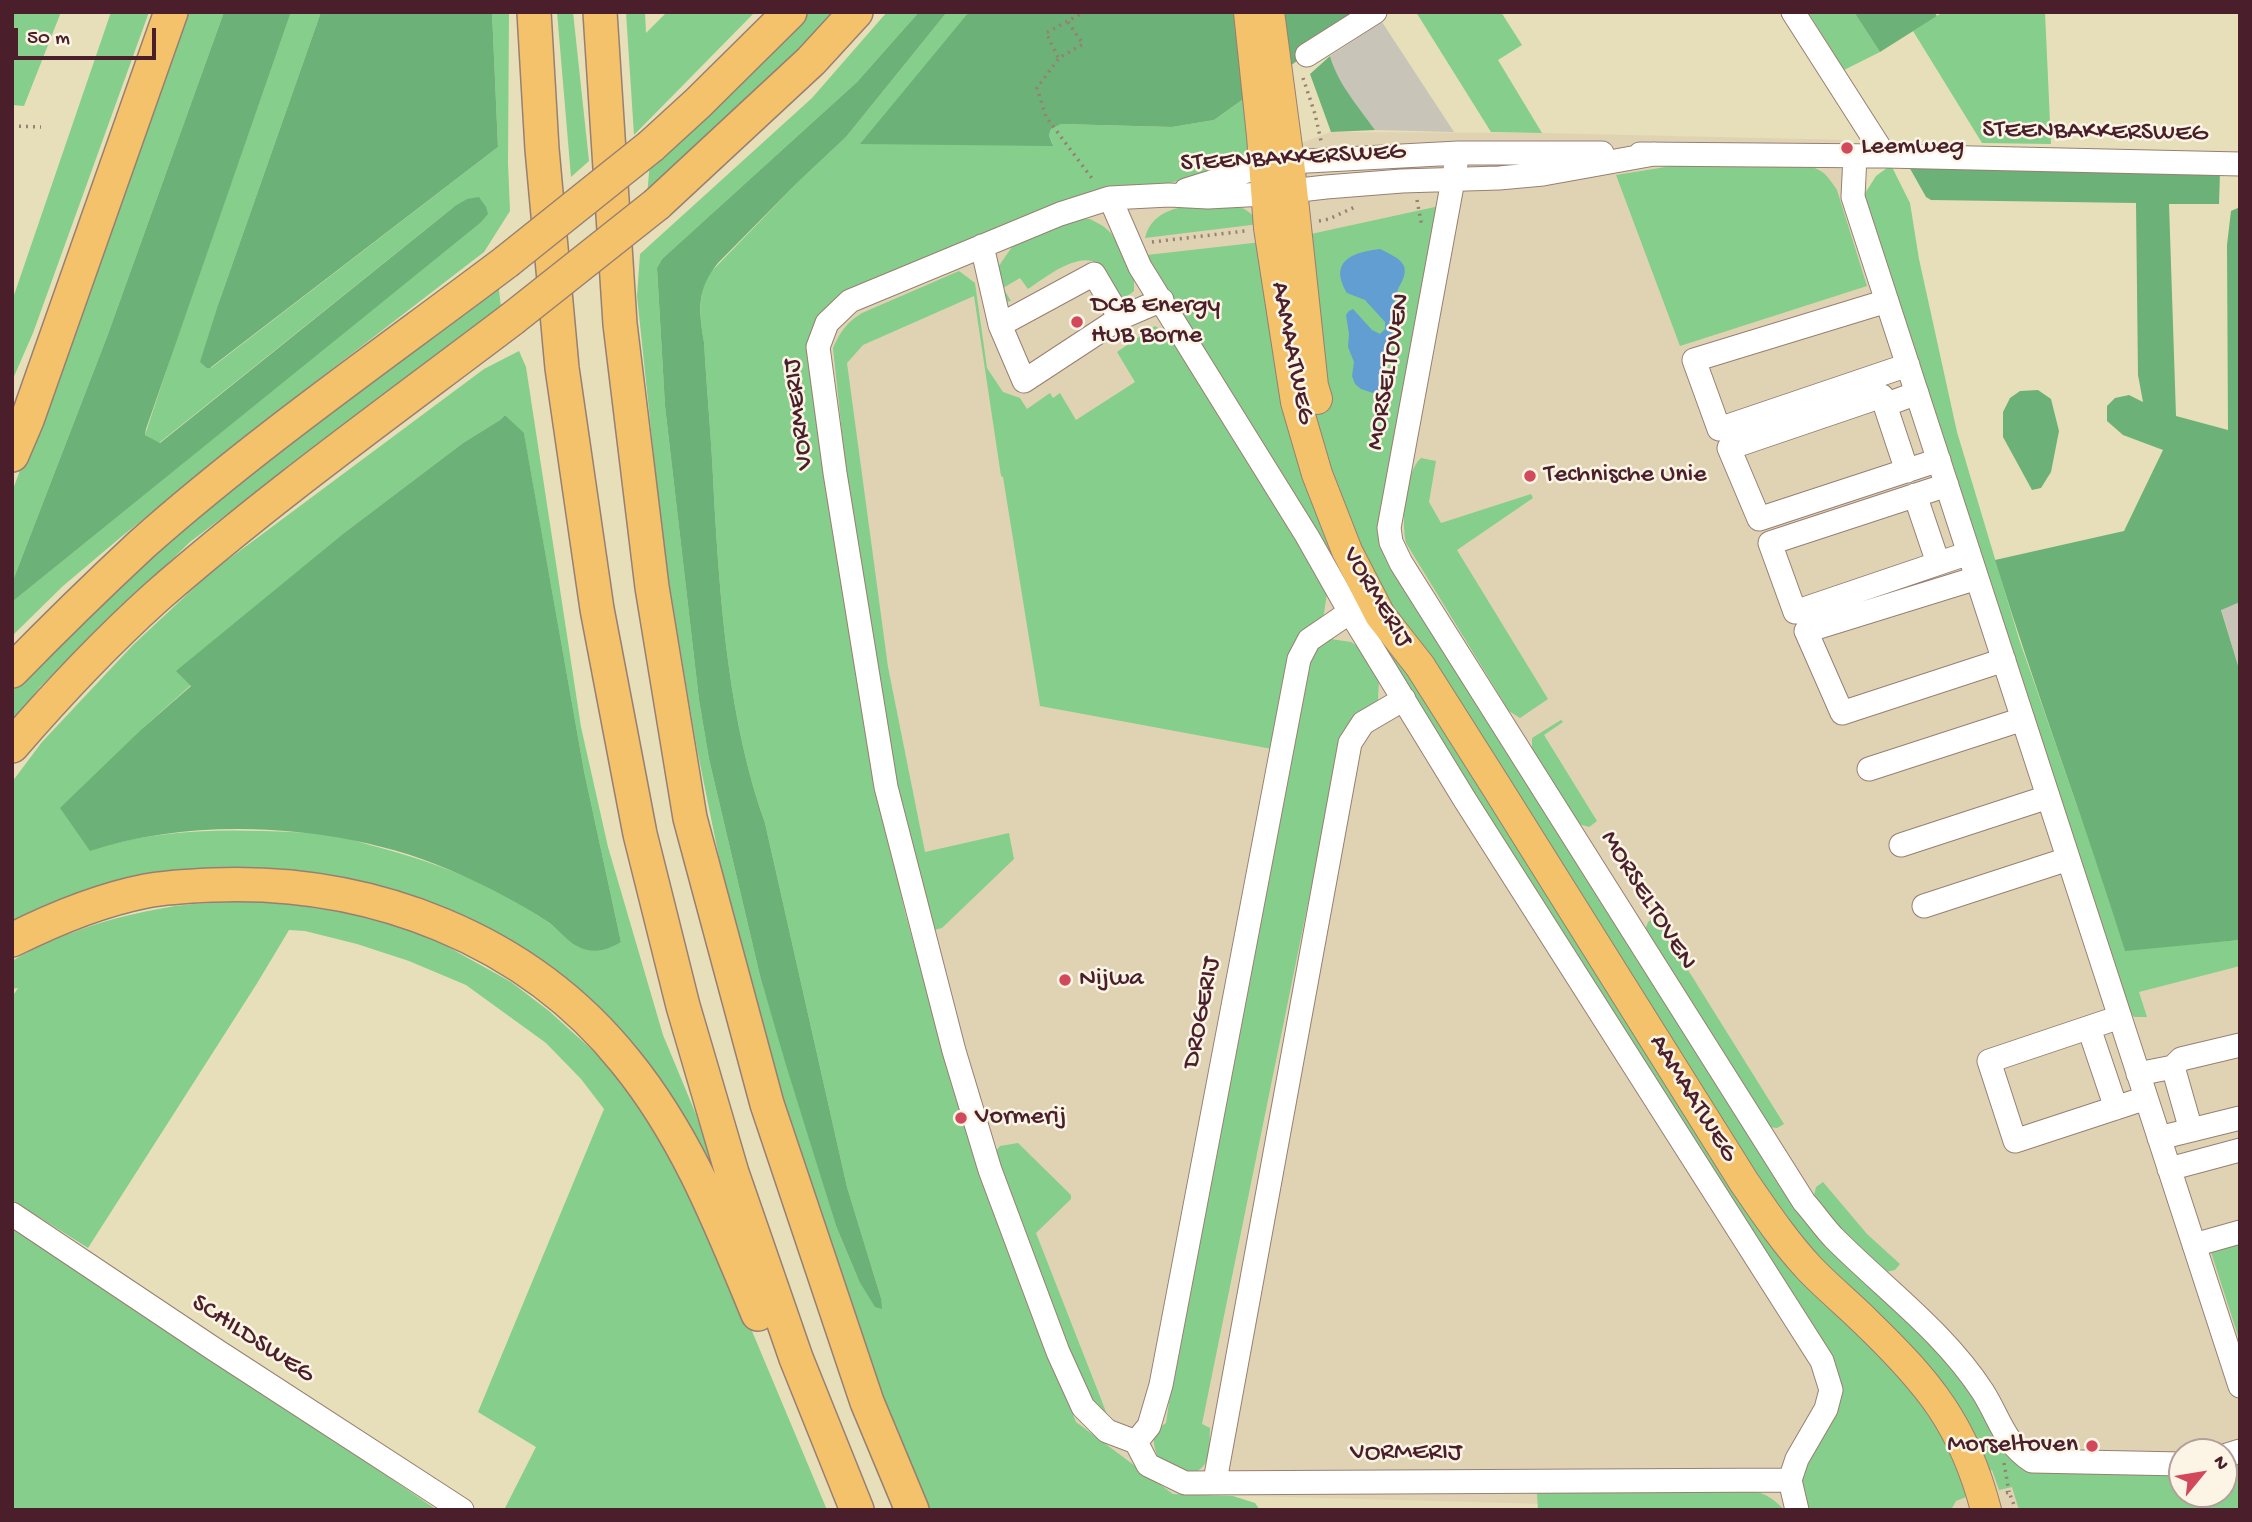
<!DOCTYPE html>
<style>
body{margin:0}
#map{position:relative;width:2252px;height:1522px;overflow:hidden;background:#e7dfb9;font-family:"Gochi Hand",sans-serif}
canvas{display:block}
.frame{position:absolute;inset:0;border:14px solid #4a1f2b;pointer-events:none}
.north{position:absolute;left:2168px;top:1438px;width:70px;height:70px;box-sizing:border-box;background:#fcf5e5;border:2px solid #b59f9b;border-radius:50%;rotate:60deg;font-size:19px;font-weight:700;line-height:28px;text-align:center;color:#4a1f2b}
.north::after{content:'';display:block;margin:auto;width:24px;height:32px;background:#d1495b;clip-path:polygon(50% 0,100% 100%,50% 72%,0 100%)}
.scale{position:absolute;left:14px;top:28px;width:142px;height:32px;box-sizing:border-box;border:4px solid #4a1f2b;border-top:0;padding-left:9px;font-size:21px;line-height:24px;white-space:nowrap;color:#4a1f2b;-webkit-text-stroke:5px #fcf5e5;paint-order:stroke}
</style>
<div id="map">
<canvas width="2252" height="1522"></canvas>
<div class="frame"></div>
<div class="north">N</div>
<div class="scale">50 m</div>
</div>
<script>
const ctx = document.querySelector('canvas').getContext('2d');
ctx.lineJoin = 'round';
function fillPath(path, color) {
  ctx.fillStyle = color;
  ctx.fill(path, 'evenodd');
}
function stroke(path, color, width, dash) {
  ctx.strokeStyle = color;
  ctx.lineWidth = width;
  ctx.lineCap = dash ? 'butt' : 'round';
  ctx.setLineDash(dash || []);
  ctx.stroke(path);
}
function write(font, color, halo, rows, align = 'center') {
  ctx.font = font + ' "Gochi Hand",sans-serif';
  ctx.lineWidth = 5;
  ctx.setLineDash([]);
  ctx.textBaseline = 'middle';
  ctx.strokeStyle = halo;
  ctx.fillStyle = color;
  for (const [text, x, y, turn = 0] of rows) {
    ctx.save();
    ctx.translate(x, y);
    ctx.rotate((+turn || 0) * Math.PI / 180);
    ctx.textAlign = isNaN(turn) ? turn : align;
    if (halo) ctx.strokeText(text, 0, 0);
    ctx.fillText(text, 0, 0);
    ctx.restore();
  }
}
const built = new Path2D(`
 M 1331,132 L 1542,133 L 1851,140 L 2125,975 L 2240,944 L 2240,1510 L 1770,1510 L 1173,1494 L 1076,1422 L 1011,1259 L 959,1109 L 905,912 L 865,727 L 832,518 L 822,314 L 1115,189 L 1169,183 L 1225,171 ZM 2182,1452 L 2224,1452 L 2224,1494 L 2182,1494 Z`);
const industrial = new Path2D(`
 M 1382,22 L 1454,132 L 1375,130 L 1348,94 L 1335,71 L 1330,56 Z
 M 2240,602 L 2240,672 L 2221,609 Z`);
const green = new Path2D(`
 M 12,12 L 61,12 L 24,106 L 12,105 Z
 M 111,12 L 149,12 L 33,333 L 12,381 L 12,301 Z
 M 189,12 L 224,12 L 108,334 L 12,583 L 12,492 Z
 M 291,12 L 321,12 L 219,302 L 211,368 L 498,147 L 492,12 L 509,12 L 508,163 L 510,211 L 484,252 L 302,392 L 121,537 L 63,586 L 12,636 L 12,602 L 321,351 L 455,206 L 159,443 L 145,435 L 175,344 Z
 M 557,12 L 573,12 L 589,161 L 571,177 Z
 M 626,12 L 645,12 L 646,33 L 667,12 L 755,12 L 634,135 Z
 M 797,12 L 832,12 L 812,38 L 647,196 L 650,161 Z
 M 887,12 L 919,12 L 857,82 L 662,259 L 657,268 L 665,406 L 699,700 L 709,759 L 760,976 L 836,1226 L 859,1281 L 881,1298 L 847,1187 L 765,823 C 729,723 720,603 714,497 C 712,445 707,394 704,342 C 700,318 698,299 707,276 L 796,184 L 846,137 L 947,12 L 969,12 L 958,28 L 1053,145 L 1049,135 L 1051,129 L 1061,124 L 1172,127 L 1214,120 L 1248,96 L 1251,146 L 1243,159 L 1225,171 L 1169,183 L 1115,189 L 822,315 L 832,518 L 865,727 L 905,912 L 959,1108 L 1011,1259 L 1076,1422 L 1173,1494 L 1233,1496 L 1255,1503 L 1260,1510 L 930,1510 L 846,1304 L 809,1190 L 755,1001 L 725,887 L 697,749 L 664,553 L 637,296 L 640,254 L 812,98 Z
 M 1416,12 L 1501,12 L 1522,45 L 1498,60 L 1542,133 L 1491,132 Z
 M 1808,12 L 1854,12 L 1880,52 L 1844,70 Z
 M 1943,12 L 2045,12 L 2051,144 L 1982,143 L 1913,31 Z
 M 1709,160 C 1736,161 1798,157 1819,170 C 1827,174 1832,183 1837,190 L 1867,286 L 1680,346 L 1616,175 Z
 M 1891,165 L 1910,203 L 1919,259 L 1957,432 L 2019,639 L 2105,886 L 2125,950 L 2240,940 L 2240,966 L 2139,992 L 2147,1017 L 2134,1017 L 2128,1010 L 1864,195 L 1876,176 Z
 M 1206,204 C 1229,204 1246,202 1259,224 L 1145,238 C 1152,209 1182,206 1206,204 Z
 M 1444,205 L 1382,523 L 1779,1179 L 1930,1337 L 1974,1397 L 2004,1453 L 2032,1470 L 2182,1473 L 2182,1494 L 2224,1494 L 2224,1467 L 2239,1464 L 2240,1510 L 2019,1510 L 2012,1487 L 1999,1490 L 1992,1470 L 1962,1482 L 1966,1497 L 1956,1501 L 1951,1510 L 1803,1510 L 1801,1484 L 1808,1459 L 1838,1383 L 1716,1180 L 1334,569 L 1312,524 L 1147,255 L 1288,239 Z
 M 1074,219 L 1090,219 L 1103,226 L 1111,233 L 1134,272 L 1134,291 L 1125,298 L 1122,297 C 1114,288 1109,273 1099,265 C 1080,249 1045,278 1028,289 L 1020,278 L 1003,288 L 1011,301 L 1005,302 L 996,270 L 1012,247 Z
 M 959,271 L 975,283 L 987,368 L 1003,392 L 1020,398 L 1027,409 L 1050,393 L 1053,398 L 1060,393 L 1076,420 L 1135,382 L 1117,352 L 1155,326 L 1174,337 L 1279,508 L 1327,593 L 1323,620 L 1272,749 L 1040,706 L 1003,477 L 1001,476 L 974,296 L 863,345 L 847,363 L 888,667 L 925,852 L 1009,833 L 1014,859 L 942,928 L 930,931 L 905,836 L 852,527 L 833,348 C 840,332 847,322 862,313 Z
 M 498,282 L 501,307 L 190,542 L 40,687 L 12,723 L 12,683 L 118,576 Z
 M 519,351 L 526,367 L 581,727 L 608,847 L 663,1035 L 695,1112 L 748,1265 L 703,1165 L 524,962 L 266,877 L 12,930 L 12,782 L 42,742 L 133,645 L 210,573 L 484,369 ZM 505,415 L 524,434 L 584,771 L 621,942 L 578,947 C 522,894 444,864 370,845 C 356,841 342,836 328,834 C 307,832 285,832 264,831 C 204,829 148,832 90,850 L 143,728 L 191,685 L 348,530 L 463,443 L 500,420 Z
 M 1421,458 L 1436,461 L 1429,502 L 1441,523 L 1531,494 L 1533,498 L 1457,550 L 1548,699 L 1520,718 L 1509,711 L 1406,543 C 1401,522 1405,472 1421,458 Z
 M 1331,639 L 1351,642 L 1362,649 L 1379,680 L 1378,700 L 1363,714 L 1341,741 L 1202,1424 L 1210,1428 C 1209,1449 1213,1467 1190,1474 L 1158,1458 C 1153,1443 1150,1433 1166,1423 L 1177,1349 L 1307,657 L 1319,644 Z
 M 1561,720 L 1563,722 L 1544,735 L 1597,821 L 1589,827 L 1579,824 L 1532,748 L 1532,738 Z
 M 245,901 L 287,902 L 347,910 L 404,927 L 432,938 L 511,982 L 549,1011 L 610,1066 L 666,1145 L 726,1269 L 827,1510 L 504,1510 L 536,1447 L 478,1412 L 604,1109 L 581,1079 L 546,1043 L 466,985 L 409,961 L 357,944 L 305,931 L 289,930 L 256,985 L 88,1248 L 12,1200 L 12,997 L 18,988 L 12,989 L 12,961 C 59,934 111,917 164,908 C 190,903 218,903 245,901 Z
 M 1655,917 L 1784,1124 L 1777,1128 L 1768,1127 L 1645,930 L 1648,922 Z
 M 1018,1143 L 1071,1195 L 1071,1199 L 1036,1233 L 1110,1422 L 1090,1406 L 997,1156 L 996,1151 L 1000,1146 Z
 M 1823,1182 L 1867,1234 L 1900,1264 L 1895,1270 L 1886,1272 L 1828,1215 L 1814,1195 L 1816,1187 Z
 M 12,1222 L 69,1259 L 437,1510 L 12,1510 Z
 M 2240,1240 L 2240,1342 L 2210,1249 Z
 M 1751,1491 C 1766,1493 1774,1499 1784,1510 L 1538,1510 L 1537,1493 Z`);
const forest = new Path2D(`
 M 224,12 L 291,12 L 146,429 L 145,435 L 160,443 L 455,206 L 467,199 L 479,197 L 486,207 L 488,214 L 480,223 L 12,602 L 12,583 L 108,334 Z
 M 321,12 L 492,12 L 498,147 L 210,368 L 207,368 L 200,362 L 219,302 Z
 M 919,12 L 947,12 L 846,137 L 796,184 L 718,263 C 696,290 699,310 704,342 C 707,394 712,445 714,497 C 720,603 729,723 765,823 L 847,1187 L 881,1298 L 882,1309 L 875,1307 L 859,1281 L 836,1226 L 786,1065 L 760,976 L 709,759 L 699,700 L 665,406 L 657,268 L 662,259 L 857,82 Z
 M 969,12 L 1366,12 L 1214,120 L 1172,127 L 1061,124 L 1051,129 L 1049,135 L 1053,146 L 860,144 Z
 M 1854,12 L 1934,12 L 1937,16 L 1880,52 Z
 M 1330,56 C 1338,84 1358,106 1375,130 L 1331,132 L 1310,74 Z
 M 1908,165 L 2220,172 L 2219,204 L 2169,204 L 2176,416 L 2228,430 L 2227,245 L 2231,211 L 2240,207 L 2240,602 L 2221,610 L 2240,672 L 2240,940 L 2125,951 C 2084,819 2035,691 1995,560 L 2124,531 L 2163,450 L 2123,435 L 2107,421 L 2107,406 L 2115,398 L 2129,395 L 2143,402 L 2138,375 L 2136,203 L 1931,200 L 1926,197 Z
 M 2038,390 L 2051,399 L 2059,431 L 2051,472 L 2041,488 L 2032,490 L 2003,437 L 2003,412 L 2010,398 L 2020,391 Z
 M 505,415 L 524,433 L 584,771 L 621,942 C 608,949 597,954 581,948 C 571,945 558,929 548,922 C 520,903 490,888 459,874 C 353,825 201,814 90,851 L 60,808 L 143,728 L 191,686 L 176,671 L 348,530 L 463,443 L 500,420 Z`);
const water = new Path2D(`
 M 1380,249 C 1400,259 1413,264 1399,287 C 1396,293 1395,303 1393,309 C 1406,333 1391,340 1383,360 L 1389,374 L 1389,380 L 1385,390 L 1373,393 L 1361,389 L 1355,384 L 1352,376 L 1354,362 L 1348,347 L 1349,334 L 1346,315 L 1349,311 L 1353,309 L 1372,330 L 1380,334 L 1385,329 L 1385,322 L 1365,300 L 1347,293 C 1328,261 1353,252 1380,249 Z`);
const path = new Path2D(`
 M 1068,22 L 1083,44 L 1059,58 L 1037,88 L 1046,117 L 1094,181
 M 1058,57 L 1046,33 L 1084,12
 M 1303,78 L 1315,114 L 1321,141
 M 12,126 L 41,127
 M 1417,200 L 1422,227
 M 1319,221 L 1329,219 L 1357,206
 M 1152,242 L 1245,231
 M 2004,1463 L 2009,1492
 M 2006,1493 L 2009,1492 L 2016,1510`);
const minor = new Path2D(`
 M 1793,12 L 1885,156
 M 1307,55 L 1375,12
 M 1458,153 L 1389,528 L 1391,542 L 1401,563 L 1804,1202 C 1815,1214 1824,1228 1835,1239 C 1886,1290 1944,1332 1983,1392 C 2000,1419 2004,1443 2032,1461 L 2182,1464
 M 1640,154 L 1885,156 L 2240,164
 M 1855,156 L 1853,197 L 2240,1386
 M 1186,190 L 1263,166 L 1289,162 L 1458,153 L 1602,153
 M 1110,198 L 1140,267 L 1307,536 L 1350,612 L 1465,800 L 1822,1361 L 1831,1390 L 1826,1409 L 1797,1459 L 1790,1480 L 1185,1483 L 1148,1465 L 1136,1442 L 1107,1431 L 1083,1407 L 1058,1352 L 990,1170 L 954,1051 L 886,787 L 835,473 L 818,347 L 827,323 L 850,301 L 1060,214 L 1110,198 L 1169,195 L 1208,197 L 1265,194 L 1326,187 L 1402,181 L 1499,178 L 1543,174 L 1654,154
 M 982,246 L 1000,325 L 1024,381 L 1120,318 L 1162,300
 M 1887,301 L 1694,360 L 1719,429 L 1908,365
 M 1000,325 L 1094,274 L 1120,318
 M 1917,393 L 1885,405 L 1882,396 L 1729,448 L 1759,519 L 1939,460
 M 1885,405 L 1907,471
 M 1947,485 L 1770,543 L 1795,612 L 1969,553
 M 1915,495 L 1938,563
 M 1977,578 L 1806,631 L 1842,713 L 2004,660
 M 1869,769 L 2023,719
 M 1901,845 L 2048,797
 M 1924,906 L 2068,859
 M 2120,1017 L 1989,1061 L 2015,1141 L 2146,1098
 M 2089,1028 L 2116,1108
 M 2173,1067 L 2191,1130
 M 2138,1074 L 2173,1067 L 2181,1059 L 2240,1045
 M 2159,1138 L 2240,1118
 M 2169,1169 L 2240,1150
 M 12,1214 L 214,1349 L 462,1510
 M 2194,1245 L 2240,1232
 M 1136,1442 L 1149,1426 L 1161,1385 L 1299,659 L 1309,640 L 1350,612
 M 2224,1456 L 2240,1451
 M 1790,1480 L 1797,1510
 M 1215,1481 L 1350,743 L 1363,723 L 1404,699`);
const major = new Path2D(`
 M 1249,12 L 1262,136 L 1269,228 L 1296,402 L 1317,474 L 1347,551 L 1380,615 L 1420,666 L 1496,786 L 1744,1182 C 1764,1211 1784,1241 1809,1268 C 1827,1287 1848,1304 1867,1323 C 1929,1383 1964,1425 1986,1510
 M 1269,12 L 1289,162 L 1313,386 L 1317,399`);
const highway = new Path2D(`
 M 534,12 L 542,149 L 562,368 L 597,609 L 640,834 L 683,1006 L 732,1173 L 796,1358 L 857,1510
 M 600,12 L 620,324 L 652,587 L 690,818 L 767,1104 L 867,1402 L 912,1510
 M 651,146 L 698,103 L 790,12
 M 657,204 L 811,61 L 856,12
 M 12,455 L 27,420 L 171,12
 M 12,671 C 54,628 97,586 141,545 C 256,443 384,354 506,262
 M 12,746 C 57,694 105,643 156,597 C 269,498 392,410 512,319
 M 12,940 C 54,919 100,900 146,891 C 168,887 192,886 214,885 C 371,879 527,938 626,1062 C 687,1137 721,1225 758,1314`);
const highwayBridge = new Path2D(`
 M 506,262 L 651,146
 M 512,319 L 657,204`);
const markers = [
 [1847,148,7,"#d1495b"],
 [1077,322,7,"#d1495b"],
 [1530,476,7,"#d1495b"],
 [1065,980,7,"#d1495b"],
 [961,1118,7,"#d1495b"],
 [2092,1446,7,"#d1495b"]
];
const streetNames = [
 ["STEENBAKKERSWEG",2095,133,1],
 ["STEENBAKKERSWEG",1293,159,-3],
 ["AAMAATWEG",1291,353,79],
 ["MORSELTOVEN",1390,372,-80],
 ["VORMERIJ",800,414,-97],
 ["VORMERIJ",1376,598,59],
 ["MORSELTOVEN",1647,901,58],
 ["DROGERIJ",1203,1013,-79],
 ["AAMAATWEG",1692,1099,58],
 ["SCHILDSWEG",252,1340,33],
 ["VORMERIJ",1406,1454]
];
const poiNames = [
 ["Leemweg",1861,148],
 ["DCB Energy",1091,307],
 ["HUB Borne",1091,337],
 ["Technische Unie",1544,476],
 ["Nijwa",1079,980],
 ["Vormerij",975,1118],
 ["Morseltoven",2078,1446,"right"]
];
fillPath(built, '#e0d3b4');
fillPath(industrial, '#c8c4b8');
fillPath(green, '#85ce8b');
fillPath(forest, '#6cb177');
fillPath(water, '#639ed3');
stroke(minor, '#987f72', 25);
stroke(major, '#987f72', 32);
stroke(highway, '#987f72', 36);
stroke(path, '#987f72', 3.5, [2, 5]);
stroke(minor, '#fff', 23);
stroke(major, '#f3c26a', 30);
stroke(highway, '#f3c26a', 33);
stroke(highwayBridge, '#987f72', 36, []);
stroke(highwayBridge, '#f3c26a', 33);
for (const [x, y, r, color] of markers) {
  const dot = new Path2D();
  dot.arc(x, y, r, 0, 2 * Math.PI);
  ctx.fillStyle = color;
  ctx.fill(dot);
  stroke(dot, '#fcf5e5', 2.5);
}
write('26px', '#4a1f2b', '#fcf5e5', streetNames);
write('26px', '#4a1f2b', '#fcf5e5', poiNames, 'left');
</script>
